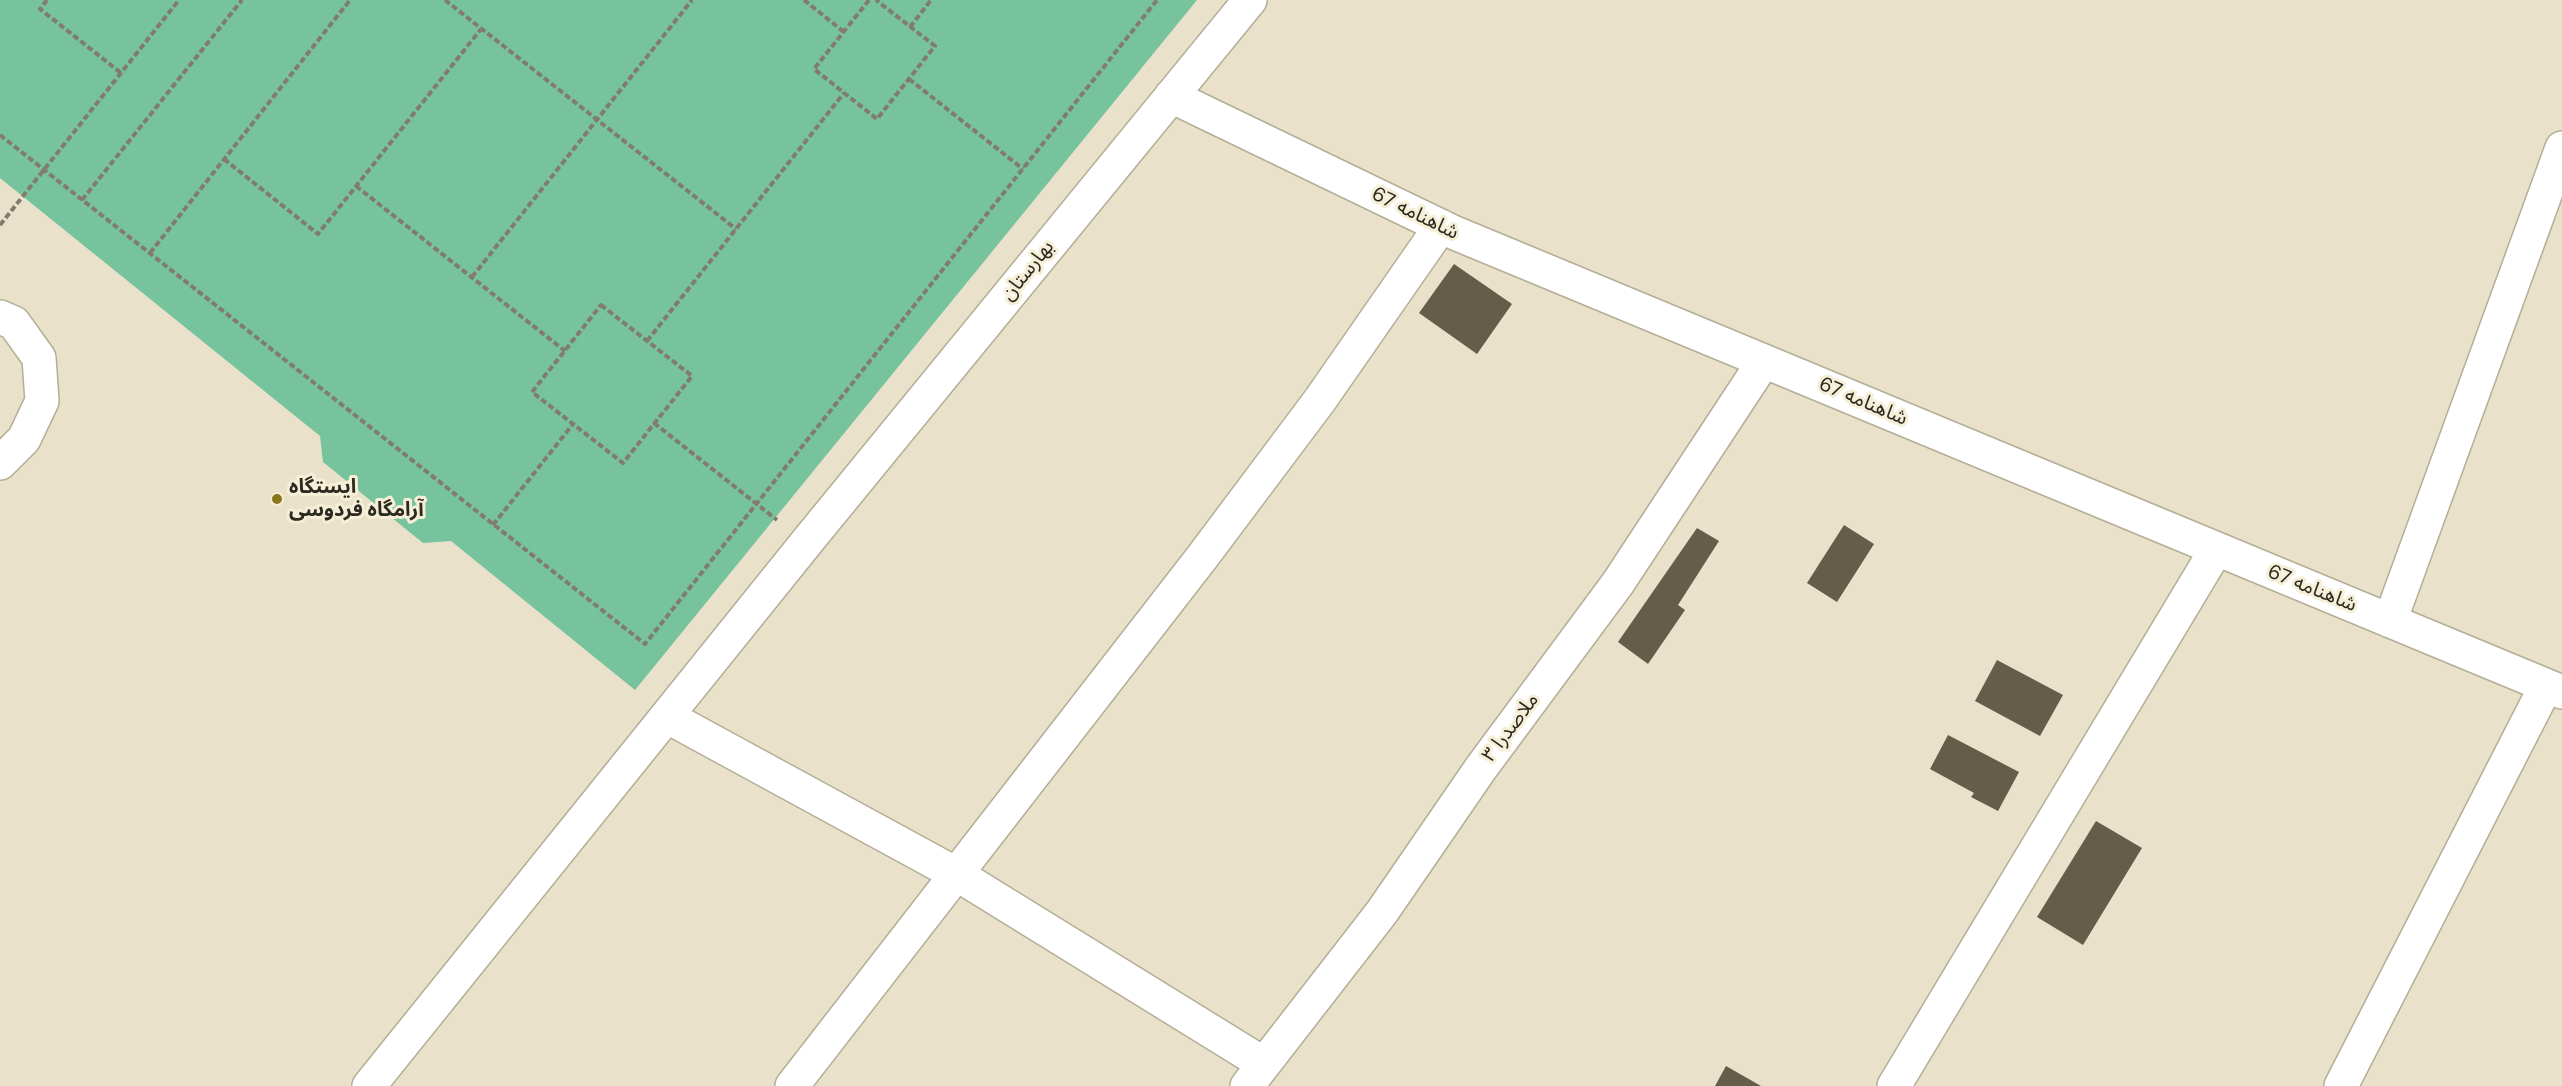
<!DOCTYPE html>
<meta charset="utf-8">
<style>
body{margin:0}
canvas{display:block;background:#e9e1ca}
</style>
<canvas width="2562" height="1086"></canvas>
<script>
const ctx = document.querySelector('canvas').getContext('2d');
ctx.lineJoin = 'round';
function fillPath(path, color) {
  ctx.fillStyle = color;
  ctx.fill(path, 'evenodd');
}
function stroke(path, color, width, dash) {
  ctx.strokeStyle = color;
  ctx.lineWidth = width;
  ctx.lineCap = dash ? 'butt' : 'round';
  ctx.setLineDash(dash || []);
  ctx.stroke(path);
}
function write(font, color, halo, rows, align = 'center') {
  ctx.font = font + ' "DM Sans","Noto Sans Arabic",sans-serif';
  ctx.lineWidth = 6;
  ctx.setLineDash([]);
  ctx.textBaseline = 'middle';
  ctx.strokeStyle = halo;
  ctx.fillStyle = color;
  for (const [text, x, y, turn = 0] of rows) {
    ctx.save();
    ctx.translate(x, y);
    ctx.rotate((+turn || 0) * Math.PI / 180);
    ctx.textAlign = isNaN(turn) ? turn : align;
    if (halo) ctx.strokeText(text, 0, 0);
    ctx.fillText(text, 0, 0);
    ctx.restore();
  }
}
const green = new Path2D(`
 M 0,0 L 1197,0 L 635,690 L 451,541 L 423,543 L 323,462 L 320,436 L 0,178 Z`);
const building = new Path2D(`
 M 1454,264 L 1512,304 L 1477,354 L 1419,313 Z
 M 1844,525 L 1874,544 L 1837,602 L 1807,583 Z
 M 1697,528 L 1719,541 L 1678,605 L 1685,610 L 1648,664 L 1618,642 Z
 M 1997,660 L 2063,695 L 2040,736 L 1975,701 Z
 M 1948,735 L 2019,772 L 1998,811 L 1971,797 L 1974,793 L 1930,769 Z
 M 2096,821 L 2142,848 L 2083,945 L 2037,917 Z
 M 1726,1066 L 1761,1086 L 1715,1086 Z`);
const path = new Path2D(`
 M 47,0 L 40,9 L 121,73
 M 445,0 L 736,229
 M 804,0 L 844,32
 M 869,0 L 814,69 L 877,119 L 935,46 L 876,0
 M 910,27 L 931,0
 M 909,79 L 1023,169
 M 0,135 L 645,644 L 1157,0
 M 224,159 L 318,234 L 481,29
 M 356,186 L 565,351
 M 82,200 L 242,0
 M 0,225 L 179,0
 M 150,253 L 350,0
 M 472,277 L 692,0
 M 601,305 L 692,376 L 623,463 L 532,392 Z
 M 647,341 L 844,93
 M 654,423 L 777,520
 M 493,525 L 573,424`);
const minor = new Path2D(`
 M 1171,96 L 1455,233 L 2562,692
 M 2390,621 L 2562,148
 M 668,717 L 958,875 L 1264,1064
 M 369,1086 L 806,543 L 1250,0
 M 792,1086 L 1203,556 L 1320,400 L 1441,226
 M 1247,1086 L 1382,912 L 1481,768 L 1618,583 L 1764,361
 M 1894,1086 L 2216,550
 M 2341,1086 L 2546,686`);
const major = new Path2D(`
 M 0,317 L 14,323 L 39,358 L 42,401 L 24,439 L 0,463`);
const markers = [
 [277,499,6,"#8a761a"]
];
const streetNames = [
 ["شاهنامه 67",1415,214,26],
 ["بهارستان",1028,271,-51],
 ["شاهنامه 67",1863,402,23],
 ["شاهنامه 67",2312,589,22],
 ["ملاصدرا ۳",1511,728,-53]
];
const poiNames = [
 ["ایستگاه",289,488],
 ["آرامگاه فردوسی",289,511]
];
fillPath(green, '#76c39e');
fillPath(building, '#635d49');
stroke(minor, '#b4ae97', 36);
stroke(major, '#b4ae97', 36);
stroke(path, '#817c6d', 4, [6, 3]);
stroke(minor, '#fff', 33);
stroke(major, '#fff', 33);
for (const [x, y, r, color] of markers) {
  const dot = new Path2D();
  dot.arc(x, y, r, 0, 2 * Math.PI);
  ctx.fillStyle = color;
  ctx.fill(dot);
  stroke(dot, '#f6efd7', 2);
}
write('20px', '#2b2920', '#f6efd7', streetNames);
write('bold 20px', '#2b2920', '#f6efd7', poiNames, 'left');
</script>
